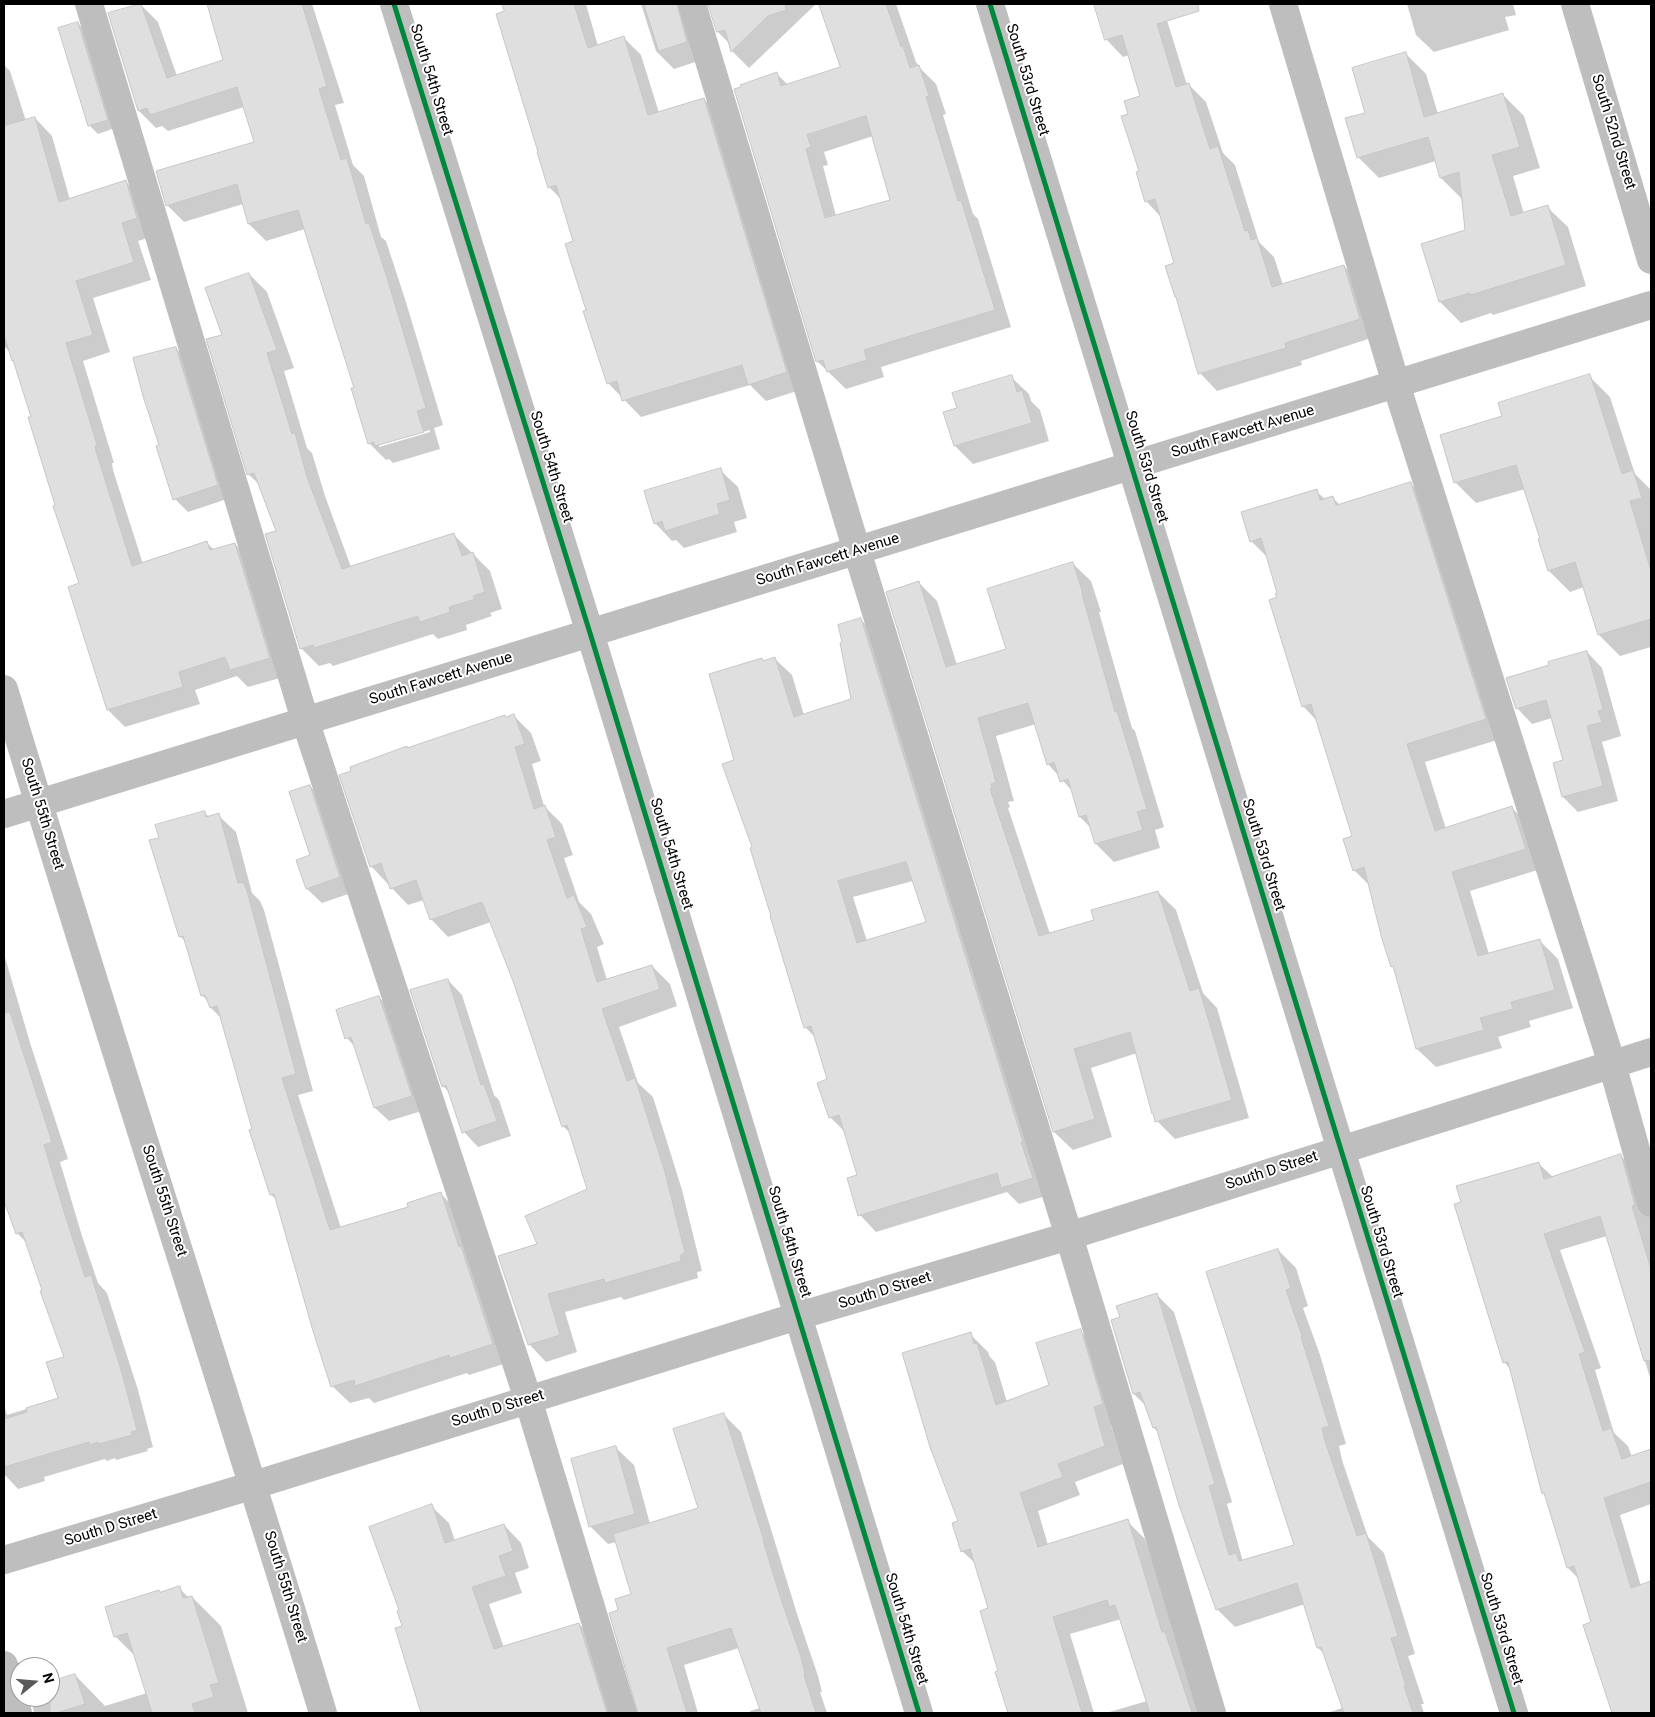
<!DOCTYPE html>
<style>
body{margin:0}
#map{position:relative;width:1655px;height:1717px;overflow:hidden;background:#fff;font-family:Roboto,sans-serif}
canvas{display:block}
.frame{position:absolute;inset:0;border:5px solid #000;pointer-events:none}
.north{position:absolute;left:10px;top:1657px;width:50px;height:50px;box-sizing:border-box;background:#fff;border:1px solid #999;border-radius:50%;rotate:73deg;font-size:14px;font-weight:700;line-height:20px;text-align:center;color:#000}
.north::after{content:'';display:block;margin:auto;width:18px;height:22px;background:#595959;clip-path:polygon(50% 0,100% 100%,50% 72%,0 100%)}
</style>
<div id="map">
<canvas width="1655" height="1717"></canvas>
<div class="frame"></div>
<div class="north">N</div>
</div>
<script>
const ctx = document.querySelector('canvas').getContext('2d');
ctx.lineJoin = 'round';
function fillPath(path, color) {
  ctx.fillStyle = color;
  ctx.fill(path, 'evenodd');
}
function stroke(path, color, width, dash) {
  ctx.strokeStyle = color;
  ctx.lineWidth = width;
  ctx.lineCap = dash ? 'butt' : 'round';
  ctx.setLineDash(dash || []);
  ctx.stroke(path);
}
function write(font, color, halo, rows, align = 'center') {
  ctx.font = font + ' Roboto,sans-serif';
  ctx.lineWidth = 4;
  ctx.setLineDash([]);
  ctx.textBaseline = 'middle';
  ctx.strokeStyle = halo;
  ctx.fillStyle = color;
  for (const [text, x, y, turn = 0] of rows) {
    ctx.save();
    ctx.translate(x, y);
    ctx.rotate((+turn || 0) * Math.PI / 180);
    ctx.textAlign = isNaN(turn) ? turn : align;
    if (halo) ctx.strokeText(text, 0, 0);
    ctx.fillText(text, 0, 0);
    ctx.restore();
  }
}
const shadow = new Path2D(`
 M 214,4 L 312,4 L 344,103 L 335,105 L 353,165 L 364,176 L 381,237 L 386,241 L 405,299 L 443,425 L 434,428 L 440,449 L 393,463 L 389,459 L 386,460 L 369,443 L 355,388 L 305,229 L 266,241 L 249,224 L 243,204 L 184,222 L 167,205 L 255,143 L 244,107 L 168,131 L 162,126 L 156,128 L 139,111 L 141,5 L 158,22 L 177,76 L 224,61 L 209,6 ZM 430,430 L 430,432 L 379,447 L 379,444 Z
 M 503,4 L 586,4 L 598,46 L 624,38 L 641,55 L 659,113 L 704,99 L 721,117 L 803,389 L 766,401 L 750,385 L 641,417 L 608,383 L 587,311 L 575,242 L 562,200 L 549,187 Z
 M 641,4 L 816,4 L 749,68 L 732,51 L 730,44 L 718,32 L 710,6 L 705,6 L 704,59 L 674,69 L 656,51 Z
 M 818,4 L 896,4 L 916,62 L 921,69 L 936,84 L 946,114 L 943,115 L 973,214 L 978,219 L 1011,327 L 881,367 L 884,377 L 846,389 L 817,361 L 777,74 L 788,85 L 842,68 L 821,7 ZM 873,136 L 892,201 L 836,216 L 823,166 L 828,165 L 824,152 Z
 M 1096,4 L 1162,4 L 1187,85 L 1189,85 L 1206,102 L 1223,153 L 1235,165 L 1259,242 L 1274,257 L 1283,285 L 1344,266 L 1361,284 L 1377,336 L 1301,361 L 1302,365 L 1217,391 L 1200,373 L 1176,264 L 1161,217 L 1146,201 L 1141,172 L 1142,97 L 1129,55 L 1123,57 L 1106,39 Z
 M 1407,4 L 1513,4 L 1516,15 L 1505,17 L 1509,30 L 1434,52 L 1416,35 Z
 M 78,23 L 86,32 L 115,128 L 98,134 L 89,125 Z
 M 1405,53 L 1426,74 L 1438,114 L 1503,95 L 1524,116 L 1540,168 L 1513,176 L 1524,214 L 1547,207 L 1568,227 L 1586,286 L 1493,315 L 1491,313 L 1461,323 L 1440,302 L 1466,231 L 1462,199 L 1441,178 L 1436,161 L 1379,178 L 1358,157 L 1366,113 Z
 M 4,65 L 10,71 L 26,121 L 35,118 L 52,136 L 70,200 L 126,182 L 143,199 L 154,236 L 138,241 L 151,280 L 93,298 L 110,352 L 83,361 L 114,463 L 112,463 L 113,470 L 143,564 L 207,543 L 214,550 L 235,544 L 252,562 L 287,676 L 248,687 L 237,676 L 195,690 L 200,704 L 125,727 L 108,710 L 81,584 L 16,363 L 13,360 L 10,352 L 4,346 Z
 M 249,274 L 267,292 L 294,368 L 284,371 L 307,448 L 312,453 L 325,496 L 351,567 L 454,535 L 490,571 L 502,609 L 490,613 L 492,616 L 466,625 L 467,630 L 438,639 L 433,634 L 333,666 L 330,663 L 319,666 L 301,648 L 277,532 L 261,486 L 248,474 L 223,336 Z
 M 176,348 L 189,362 L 230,498 L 188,512 L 175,499 L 161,446 Z
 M 1589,376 L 1610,397 L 1635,474 L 1651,490 L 1651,647 L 1620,656 L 1599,635 L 1584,587 L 1570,592 L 1549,571 L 1540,540 L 1542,539 L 1525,489 L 1476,503 L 1455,482 L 1503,417 Z
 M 1011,377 L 1029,394 L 1031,401 L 1040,410 L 1049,441 L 973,464 L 955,446 L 958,409 Z
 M 720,470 L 738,487 L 747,518 L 734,522 L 737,532 L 684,548 L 676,540 L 672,541 L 655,523 Z
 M 1410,483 L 1429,502 L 1504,738 L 1425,762 L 1446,829 L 1512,808 L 1531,827 L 1544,868 L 1470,891 L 1489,954 L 1539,940 L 1558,959 L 1573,1008 L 1529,1021 L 1531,1027 L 1498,1037 L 1502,1048 L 1436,1067 L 1417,1049 L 1396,970 L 1392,966 L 1370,886 L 1354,870 L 1354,837 L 1317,721 L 1303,706 L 1278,598 L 1279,594 L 1268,558 L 1251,541 L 1316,491 L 1326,500 L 1333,498 L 1340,505 Z
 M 1072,563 L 1091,581 L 1101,612 L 1099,612 L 1132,728 L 1135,731 L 1164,827 L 1155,830 L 1160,848 L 1114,862 L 1096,844 L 1091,828 L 1080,817 L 1073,792 L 1048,764 L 1036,724 L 996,736 L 1014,801 L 1008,802 L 1010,807 L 1008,808 L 1050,934 L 1096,920 L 1158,892 L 1176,910 L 1203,993 L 1217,1008 L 1249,1118 L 1175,1139 L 1157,1121 L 1153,1113 L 1137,1053 L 1091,1068 L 1112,1137 L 1073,1150 L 1054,1132 L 918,582 L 937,601 L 957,665 L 1007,649 Z
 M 861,620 L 878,636 L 1049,1195 L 1019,1204 L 1007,1192 L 876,1232 L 860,1215 L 859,1175 L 846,1133 L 830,1117 L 829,1080 L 816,1038 L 805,1027 L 772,917 L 736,761 L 764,662 L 775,659 L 792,675 L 804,715 L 852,700 ZM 913,881 L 927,922 L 867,941 L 853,897 Z
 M 1587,652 L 1602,668 L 1621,736 L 1602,742 L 1618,801 L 1578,812 L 1563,797 L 1565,761 L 1552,718 L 1532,724 L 1517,708 L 1550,666 Z
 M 514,716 L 531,733 L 541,761 L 532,764 L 544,806 L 562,824 L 573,855 L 564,858 L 579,902 L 591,914 L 604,944 L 597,947 L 607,980 L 652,966 L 670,984 L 677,1006 L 619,1027 L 638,1083 L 653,1097 L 682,1190 L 702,1271 L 697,1272 L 698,1278 L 624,1300 L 621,1297 L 565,1312 L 577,1352 L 546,1362 L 529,1344 L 538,1245 L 588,1189 L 572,1135 L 563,1126 L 515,981 L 491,922 L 448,937 L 431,919 L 424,900 L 408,905 L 371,866 L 507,718 Z
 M 310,786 L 324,801 L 354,892 L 322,903 L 307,889 L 298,861 L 312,855 Z
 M 204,812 L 209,817 L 218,815 L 236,832 L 252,893 L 260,901 L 264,910 L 313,1091 L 298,1095 L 341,1228 L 409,1207 L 440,1193 L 458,1211 L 510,1362 L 469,1375 L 467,1373 L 374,1403 L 369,1398 L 350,1403 L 332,1386 L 277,1200 L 271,1195 L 222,1019 L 211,1008 L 209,1002 L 202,995 L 186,942 L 180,936 L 161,839 Z
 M 4,954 L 31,1046 L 68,1159 L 60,1162 L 82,1236 L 98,1283 L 107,1293 L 138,1390 L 153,1447 L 147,1449 L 148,1451 L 116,1460 L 115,1458 L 107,1461 L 105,1459 L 44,1477 L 45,1481 L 18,1489 L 4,1474 L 4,1405 L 7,1415 L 59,1399 L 65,1357 L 28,1244 L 17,1233 L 4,1198 Z
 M 448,980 L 462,995 L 494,1095 L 499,1100 L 511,1136 L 478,1147 L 464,1132 L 450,1093 L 443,1086 Z
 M 379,997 L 392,1011 L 425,1110 L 389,1121 L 375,1108 L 355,1047 L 347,1038 Z
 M 1621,1156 L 1637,1172 L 1651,1219 L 1651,1381 L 1607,1236 L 1560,1250 L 1601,1368 L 1595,1370 L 1614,1433 L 1628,1446 L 1633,1460 L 1651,1454 L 1651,1504 L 1620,1515 L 1641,1586 L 1651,1582 L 1651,1713 L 1613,1713 L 1584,1625 L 1593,1622 L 1579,1579 L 1568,1568 L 1546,1496 L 1543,1493 L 1511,1370 L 1504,1362 L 1463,1203 L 1538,1163 L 1553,1177 Z
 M 1278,1250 L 1296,1268 L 1308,1306 L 1303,1308 L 1320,1355 L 1346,1444 L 1339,1446 L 1342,1460 L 1368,1537 L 1384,1553 L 1415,1654 L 1408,1656 L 1424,1704 L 1421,1704 L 1424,1713 L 1327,1713 L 1342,1708 L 1325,1654 L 1318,1648 L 1305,1604 L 1235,1627 L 1217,1609 L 1159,1433 L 1154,1428 L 1146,1406 L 1134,1394 L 1112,1321 L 1121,1318 L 1156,1294 L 1174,1312 L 1232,1502 L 1227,1504 L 1243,1562 L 1296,1545 Z
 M 1080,1331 L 1098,1349 L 1120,1422 L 1111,1425 L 1123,1464 L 1075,1482 L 1080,1495 L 1038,1511 L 1048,1545 L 1127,1521 L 1145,1539 L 1203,1713 L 1106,1713 L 1147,1701 L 1121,1619 L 1070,1634 L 1094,1713 L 1017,1713 L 976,1564 L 962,1551 L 960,1522 L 970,1334 L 988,1352 L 990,1357 L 995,1362 L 1007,1402 L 1051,1386 Z
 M 723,1414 L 741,1432 L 798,1617 L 818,1676 L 822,1692 L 820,1692 L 827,1713 L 751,1713 L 750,1711 L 760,1708 L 739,1648 L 684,1665 L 698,1713 L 639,1713 L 620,1611 L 633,1595 L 616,1542 L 608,1544 L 590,1526 L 616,1448 L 634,1465 L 650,1524 L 700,1508 Z
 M 431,1506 L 449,1523 L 455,1541 L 504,1525 L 521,1543 L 529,1568 L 515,1573 L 522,1593 L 489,1604 L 504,1648 L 579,1624 L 596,1641 L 618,1713 L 423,1713 L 397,1629 L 403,1627 L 401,1611 Z
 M 179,1588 L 189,1598 L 192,1597 L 221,1626 L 248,1713 L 34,1713 L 31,1697 L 50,1697 L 50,1683 L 75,1675 L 105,1706 L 147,1693 L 136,1657 L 115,1636 L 160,1594 Z`);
const building = new Path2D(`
 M 141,4 L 167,78 L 223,60 L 207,4 L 302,4 L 327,86 L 319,89 L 341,160 L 347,158 L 366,224 L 369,223 L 388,281 L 426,408 L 417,411 L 424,432 L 375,446 L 374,442 L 368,444 L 351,388 L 354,388 L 298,210 L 248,224 L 237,184 L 166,206 L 156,171 L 254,142 L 237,87 L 150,115 L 147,108 L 138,111 L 108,13 Z
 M 502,4 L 574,4 L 588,48 L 624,36 L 648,115 L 704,98 L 787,372 L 748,385 L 742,365 L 622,401 L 617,381 L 607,384 L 583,311 L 586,310 L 565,244 L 573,241 L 556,185 L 548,188 L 537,152 L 538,152 L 496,14 L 504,11 Z
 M 644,4 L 677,4 L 687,42 L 659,51 Z
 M 708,4 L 785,4 L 786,10 L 768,16 L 731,52 L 725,30 L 717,32 Z
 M 819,4 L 886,4 L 901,47 L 903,46 L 910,68 L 919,65 L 929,96 L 926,97 L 958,201 L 961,200 L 995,310 L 864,350 L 867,360 L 827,372 L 823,360 L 816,362 L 734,89 L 741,87 L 740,85 L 777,72 L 781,86 L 840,67 ZM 866,116 L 890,200 L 825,218 L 806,149 L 811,147 L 807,135 Z
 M 1094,4 L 1198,4 L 1199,11 L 1157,24 L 1176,87 L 1189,83 L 1210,149 L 1218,146 L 1245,231 L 1248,230 L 1251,240 L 1257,238 L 1272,287 L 1344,265 L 1360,319 L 1285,343 L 1286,348 L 1198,374 L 1176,297 L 1175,297 L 1165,266 L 1174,263 L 1155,199 L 1145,202 L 1136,172 L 1139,171 L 1121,116 L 1128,114 L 1124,101 L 1140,96 L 1122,35 L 1105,40 Z
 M 78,22 L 108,120 L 88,126 L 58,28 Z
 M 1406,52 L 1424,117 L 1503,93 L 1520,147 L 1492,155 L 1511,216 L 1548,205 L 1566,265 L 1471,295 L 1470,293 L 1439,302 L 1421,244 L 1465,230 L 1459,172 L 1440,178 L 1428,137 L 1357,158 L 1345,118 L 1365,113 L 1352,68 Z
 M 35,117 L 59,202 L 126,180 L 137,218 L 122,223 L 134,262 L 76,281 L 93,335 L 66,343 L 97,445 L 95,446 L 96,451 L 132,566 L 207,541 L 210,550 L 235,543 L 270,658 L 230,670 L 225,657 L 179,672 L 183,687 L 107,710 L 68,587 L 79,583 L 53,506 L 55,505 L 28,417 L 31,417 L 13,360 L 12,361 L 4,335 L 4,126 Z
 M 249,273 L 277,350 L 267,353 L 292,434 L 295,433 L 307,477 L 342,569 L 454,533 L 462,556 L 473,552 L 485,592 L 473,596 L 475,599 L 449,607 L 450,612 L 420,622 L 418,616 L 314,648 L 313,645 L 300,649 L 265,534 L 276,531 L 254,473 L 247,475 L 206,339 L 222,335 L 205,288 Z
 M 176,347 L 218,485 L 173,500 L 156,446 L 159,445 L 143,396 L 133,358 Z
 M 1590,374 L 1622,474 L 1633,470 L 1642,498 L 1630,501 L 1651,571 L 1651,619 L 1598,635 L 1575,562 L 1548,571 L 1538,539 L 1540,539 L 1516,465 L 1454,483 L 1440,435 L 1502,416 L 1498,403 Z
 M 1012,375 L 1017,392 L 1022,390 L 1032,423 L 954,446 L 943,412 L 957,408 L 952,393 Z
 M 721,468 L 730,500 L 717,504 L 720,514 L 665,531 L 662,521 L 654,524 L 644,491 Z
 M 1411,482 L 1486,719 L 1407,744 L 1435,831 L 1512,806 L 1526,849 L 1452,872 L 1478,956 L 1540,939 L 1555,990 L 1511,1002 L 1513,1009 L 1480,1018 L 1484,1030 L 1416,1049 L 1393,966 L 1391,967 L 1382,939 L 1364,867 L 1353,871 L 1343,839 L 1352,836 L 1311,704 L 1302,707 L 1269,600 L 1277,597 L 1275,594 L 1277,593 L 1261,538 L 1250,542 L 1241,512 L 1317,489 L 1320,500 L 1333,496 L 1336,505 Z
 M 1073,562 L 1083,594 L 1082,594 L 1115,712 L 1117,711 L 1147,809 L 1137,812 L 1143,830 L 1095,844 L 1086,815 L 1079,817 L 1068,779 L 1060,782 L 1054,762 L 1047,765 L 1028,703 L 978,718 L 996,782 L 991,784 L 992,789 L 990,789 L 1039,936 L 1094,920 L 1091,910 L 1158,891 L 1190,991 L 1199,988 L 1232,1100 L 1155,1122 L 1153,1113 L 1152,1114 L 1130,1032 L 1074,1049 L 1095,1119 L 1053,1132 L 886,592 L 919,581 L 946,667 L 1006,649 L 987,589 Z
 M 861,618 L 1023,1142 L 1021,1142 L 1033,1178 L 1001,1188 L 997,1173 L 858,1216 L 847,1178 L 857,1175 L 839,1115 L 829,1118 L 817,1083 L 827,1079 L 811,1026 L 804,1028 L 770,916 L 771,916 L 750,848 L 752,847 L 722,764 L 734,760 L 709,674 L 762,658 L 763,661 L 775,657 L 794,717 L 851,699 L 840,643 L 842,642 L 838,625 ZM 906,862 L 926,922 L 857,943 L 838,881 Z
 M 1587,651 L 1603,709 L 1598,711 L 1602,722 L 1587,726 L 1603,786 L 1562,797 L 1553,763 L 1563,760 L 1546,700 L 1516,709 L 1506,678 L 1549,665 L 1548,662 Z
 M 514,714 L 525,744 L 515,747 L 534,809 L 545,805 L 556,837 L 547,840 L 567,898 L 574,895 L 587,927 L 581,929 L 597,982 L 652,965 L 660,989 L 602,1009 L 627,1081 L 635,1078 L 665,1172 L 685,1253 L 680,1255 L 681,1261 L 605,1283 L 604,1279 L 548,1294 L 560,1335 L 528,1345 L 498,1256 L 537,1244 L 525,1216 L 587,1189 L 567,1125 L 562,1127 L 513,981 L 482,902 L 430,920 L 416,880 L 390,889 L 381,863 L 370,867 L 339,775 L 351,771 L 350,767 L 407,746 L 407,748 L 505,715 L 506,717 Z
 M 310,785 L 340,877 L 306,889 L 296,860 L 310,855 L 289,792 Z
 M 205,811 L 206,817 L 219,813 L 238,883 L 243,882 L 247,891 L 296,1074 L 282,1078 L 330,1230 L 408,1207 L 407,1203 L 441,1192 L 459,1247 L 461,1246 L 493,1344 L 450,1358 L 449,1355 L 355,1386 L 354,1380 L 331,1387 L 313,1331 L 274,1194 L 270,1195 L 249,1130 L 252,1129 L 217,1006 L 210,1008 L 205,995 L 201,996 L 183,936 L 179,937 L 149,840 L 159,838 L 155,825 Z
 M 448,979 L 481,1085 L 484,1084 L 497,1121 L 462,1133 L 446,1085 L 442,1087 L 410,990 Z
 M 379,996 L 412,1096 L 374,1108 L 351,1037 L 345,1039 L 336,1010 Z
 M 10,1012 L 52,1142 L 44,1145 L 66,1218 L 85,1277 L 91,1275 L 122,1373 L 137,1430 L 131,1432 L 132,1435 L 99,1444 L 98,1442 L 90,1445 L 89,1442 L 4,1467 L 4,1419 L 27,1412 L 26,1408 L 58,1398 L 46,1362 L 64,1357 L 40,1291 L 42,1290 L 22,1232 L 16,1234 L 4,1201 L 4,1013 Z
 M 1621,1154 L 1635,1205 L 1632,1206 L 1651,1269 L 1651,1360 L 1644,1361 L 1600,1216 L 1544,1234 L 1585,1352 L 1579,1354 L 1603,1431 L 1611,1428 L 1622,1459 L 1651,1449 L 1651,1482 L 1604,1498 L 1631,1588 L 1651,1581 L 1651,1713 L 1612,1713 L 1583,1625 L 1591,1622 L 1574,1566 L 1567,1568 L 1544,1493 L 1542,1494 L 1508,1362 L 1503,1363 L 1454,1204 L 1461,1202 L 1456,1186 L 1539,1162 L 1544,1179 Z
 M 1278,1249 L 1291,1288 L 1286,1290 L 1302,1336 L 1301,1337 L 1329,1426 L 1322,1428 L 1325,1441 L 1357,1536 L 1366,1533 L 1398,1636 L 1391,1638 L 1406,1686 L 1404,1686 L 1413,1713 L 1344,1713 L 1321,1647 L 1317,1648 L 1297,1583 L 1216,1610 L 1179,1505 L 1156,1427 L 1153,1428 L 1140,1392 L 1133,1394 L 1111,1320 L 1120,1317 L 1116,1306 L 1157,1293 L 1215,1484 L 1209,1486 L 1229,1555 L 1236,1553 L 1239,1561 L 1294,1545 L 1206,1272 Z
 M 1081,1329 L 1103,1404 L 1094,1407 L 1105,1446 L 1058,1464 L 1063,1477 L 1020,1493 L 1038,1547 L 1128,1519 L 1162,1632 L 1165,1632 L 1192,1713 L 1150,1713 L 1115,1605 L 1109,1607 L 1107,1600 L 1053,1617 L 1082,1713 L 1008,1713 L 995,1672 L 998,1671 L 980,1611 L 988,1608 L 970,1549 L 961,1552 L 952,1523 L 958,1521 L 930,1447 L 902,1353 L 971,1332 L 974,1344 L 977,1343 L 996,1405 L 1049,1385 L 1036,1343 Z
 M 724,1413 L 764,1541 L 763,1541 L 781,1599 L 801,1657 L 805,1674 L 804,1675 L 816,1713 L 761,1713 L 731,1628 L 667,1648 L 687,1713 L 638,1713 L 609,1613 L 618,1610 L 615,1599 L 631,1594 L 613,1534 L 698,1508 L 673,1429 Z
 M 616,1446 L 635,1514 L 589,1527 L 571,1459 Z
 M 432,1504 L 445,1543 L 504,1524 L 513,1551 L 499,1556 L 506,1576 L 472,1587 L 494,1649 L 579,1623 L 607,1713 L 421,1713 L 395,1628 L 402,1626 L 397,1611 L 399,1610 L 369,1527 Z
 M 180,1586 L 183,1598 L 192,1596 L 219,1683 L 210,1685 L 214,1697 L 192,1704 L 195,1713 L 152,1713 L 127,1633 L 114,1637 L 105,1607 L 159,1590 L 160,1592 Z
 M 75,1674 L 85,1704 L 56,1713 L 50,1713 L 50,1682 Z`);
const minor = new Path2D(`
 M 89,4 L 305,720 L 528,1399 L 623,1713
 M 394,4 L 590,633 L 919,1713
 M 692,4 L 857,551 L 1069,1236 L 1212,1713
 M 990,4 C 1165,573 1338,1144 1514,1713
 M 1283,4 L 1396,384 L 1612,1064 L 1651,1203
 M 1575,4 L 1651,260
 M 4,689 C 107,1031 219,1371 323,1713
 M 4,814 L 1651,305
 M 4,1560 L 254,1485 L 798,1316 L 1069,1236 L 1651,1052
 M 4,1665 L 18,1713`);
const cycleway = new Path2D(`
 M 394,4 L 590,633 L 919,1713
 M 990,4 C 1165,573 1338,1144 1514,1713`);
const streetNames = [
 ["South 54th Street",431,80,73],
 ["South 53rd Street",1027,80,73],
 ["South 52nd Street",1613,132,73],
 ["South Fawcett Avenue",1243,432,-17],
 ["South 54th Street",551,467,73],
 ["South 53rd Street",1146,467,73],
 ["South Fawcett Avenue",828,560,-17],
 ["South Fawcett Avenue",441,679,-17],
 ["South 55th Street",42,814,73],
 ["South 54th Street",671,854,73],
 ["South 53rd Street",1263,855,73],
 ["South D Street",1272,1171,-18],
 ["South 55th Street",164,1201,72],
 ["South 54th Street",789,1242,73],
 ["South 53rd Street",1381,1242,73],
 ["South D Street",885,1291,-17],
 ["South D Street",498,1409,-17],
 ["South D Street",111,1528,-17],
 ["South 55th Street",285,1587,73],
 ["South 54th Street",906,1629,73],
 ["South 53rd Street",1501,1629,73]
];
fillPath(shadow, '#0003');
fillPath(building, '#dfdfdf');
stroke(building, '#c7c7c7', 1);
stroke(minor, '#bebebe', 28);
stroke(cycleway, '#00873e', 5);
write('15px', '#000', '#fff', streetNames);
</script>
